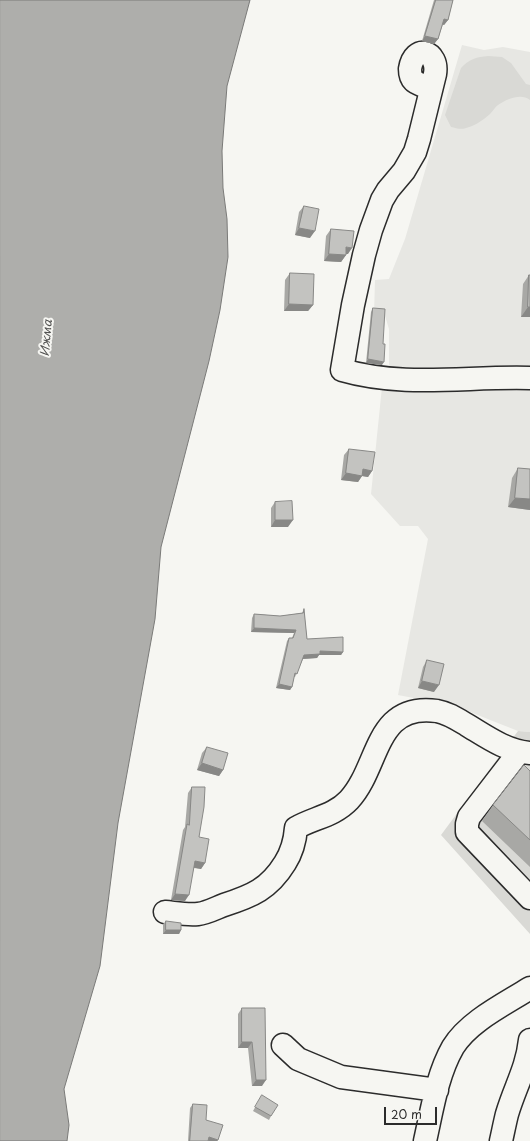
<!DOCTYPE html>
<meta charset="utf-8">
<style>
body{margin:0}
#map{position:relative;width:530px;height:1141px;overflow:hidden;background:#f6f6f2;font-family:"Playpen Sans",sans-serif}
canvas{display:block}
.scale{position:absolute;left:384px;top:1107px;width:53px;height:18px;box-sizing:border-box;border:2px solid #2b2b2b;border-top:0;padding-left:5px;font-size:12px;line-height:14px;white-space:nowrap;color:#2b2b2b;-webkit-text-stroke:3px #f6f6f2;paint-order:stroke}
</style>
<div id="map">
<canvas width="530" height="1141"></canvas>
<div class="scale">20 m</div>
</div>
<script>
const ctx = document.querySelector('canvas').getContext('2d');
ctx.lineJoin = 'round';
function fillPath(path, color) {
  ctx.fillStyle = color;
  ctx.fill(path, 'evenodd');
}
function stroke(path, color, width, dash) {
  ctx.strokeStyle = color;
  ctx.lineWidth = width;
  ctx.lineCap = dash ? 'butt' : 'round';
  ctx.setLineDash(dash || []);
  ctx.stroke(path);
}
function write(font, color, halo, rows, align = 'center') {
  ctx.font = font + ' "Playpen Sans",sans-serif';
  ctx.lineWidth = 4;
  ctx.setLineDash([]);
  ctx.textBaseline = 'middle';
  ctx.strokeStyle = halo;
  ctx.fillStyle = color;
  for (const [text, x, y, turn = 0] of rows) {
    ctx.save();
    ctx.translate(x, y);
    ctx.rotate((+turn || 0) * Math.PI / 180);
    ctx.textAlign = isNaN(turn) ? turn : align;
    if (halo) ctx.strokeText(text, 0, 0);
    ctx.fillText(text, 0, 0);
    ctx.restore();
  }
}
const built = new Path2D(`
 M 462,45 L 484,50 L 503,47 L 530,52 L 530,374 L 389,374 L 389,329 L 385,316 L 374,315 L 375,280 L 389,279 L 405,239 Z
 M 382,387 L 530,390 L 530,732 L 518,731 L 455,706 L 398,695 L 428,539 L 418,526 L 400,526 L 371,494 Z`);
const green = new Path2D(`
 M 488,56 L 502,57 L 511,63 L 526,84 L 530,85 L 530,100 C 521,93 507,99 498,105 C 495,107 493,111 490,114 C 483,120 475,126 466,128 C 461,130 456,128 451,127 L 445,115 L 461,68 C 469,59 477,57 488,56 Z
 M 518,731 L 530,732 L 530,934 L 441,835 Z`);
const water = new Path2D(`
 M 0,0 L 250,0 L 227,86 L 222,151 L 223,188 L 227,219 L 228,257 L 220,310 L 209,361 L 161,547 L 155,619 L 118,823 L 100,966 L 64,1089 L 69,1125 L 67,1141 L 0,1141 Z`);
const minor = new Path2D(`
 M 431,89 C 426,87 418,84 414,81 C 411,78 410,73 410,69 C 414,43 439,51 435,74 L 419,139 L 415,152 L 404,171 L 388,190 L 382,200 L 371,230 L 364,255 L 353,305 L 342,370 C 404,388 467,376 530,378
 M 519,752 L 469,817 L 467,824 L 467,832 L 530,898
 M 165,912 C 176,913 187,915 198,914 C 207,913 216,908 224,905 C 252,896 269,889 285,863 C 292,852 295,841 296,828 C 313,818 334,816 349,800 C 380,767 374,702 437,711 C 448,713 457,719 467,725 C 487,737 506,751 530,753
 M 283,1045 L 298,1059 L 341,1077 L 437,1090
 M 425,1141 C 432,1110 437,1075 453,1047 C 469,1021 505,1004 530,988
 M 501,1141 C 503,1132 505,1122 507,1114 C 515,1087 527,1068 530,1040`);
const wall = new Path2D(`
 M 434,0 L 453,0 L 448,20 L 444,25 L 443,24 L 438,39 L 434,44 L 422,41 Z
 M 304,206 L 310,238 L 295,235 L 299,212 Z
 M 331,229 L 348,254 L 346,254 L 346,255 L 341,262 L 324,261 L 326,236 Z
 M 290,273 L 313,305 L 308,311 L 284,311 L 285,280 Z
 M 529,275 L 530,317 L 521,317 L 523,284 Z
 M 373,308 L 382,365 L 366,363 L 371,312 Z
 M 349,449 L 372,471 L 368,477 L 362,476 L 358,482 L 341,480 L 344,455 Z
 M 518,468 L 530,510 L 508,507 L 512,478 Z
 M 275,502 L 288,527 L 271,527 L 271,508 Z
 M 304,609 L 307,639 L 343,652 L 341,655 L 319,655 L 317,658 L 303,659 L 295,677 L 294,677 L 292,687 L 290,690 L 276,688 L 287,641 L 289,638 L 292,638 L 294,633 L 251,632 L 252,618 L 254,614 L 280,616 L 302,613 Z
 M 427,660 L 434,692 L 418,688 L 423,667 Z
 M 207,747 L 223,770 L 219,776 L 197,770 L 202,753 Z
 M 530,771 L 530,867 L 482,821 L 493,805 Z
 M 192,787 L 199,837 L 205,863 L 201,869 L 194,868 L 185,901 L 171,900 L 183,830 L 185,827 L 188,793 Z
 M 166,921 L 181,930 L 179,934 L 163,934 L 163,924 Z
 M 242,1008 L 265,1008 L 262,1086 L 252,1086 L 248,1048 L 238,1048 L 238,1014 Z
 M 262,1095 L 271,1116 L 269,1120 L 253,1111 Z
 M 193,1104 L 206,1120 L 218,1140 L 217,1141 L 188,1141 L 190,1108 Z`);
const shadedWall = new Path2D(`
 M 444,19 L 448,20 L 444,25 L 441,24 Z
 M 425,36 L 438,39 L 434,44 L 422,41 Z
 M 299,228 L 315,231 L 310,238 L 295,235 Z
 M 346,247 L 352,248 L 348,254 L 341,254 Z
 M 329,254 L 346,255 L 341,262 L 324,261 Z
 M 289,304 L 313,305 L 308,311 L 284,311 Z
 M 528,307 L 530,307 L 530,317 L 521,317 Z
 M 368,359 L 384,362 L 382,365 L 366,363 Z
 M 363,469 L 372,471 L 368,477 L 362,476 L 358,482 L 341,480 L 346,473 Z
 M 515,498 L 530,499 L 530,510 L 508,507 Z
 M 275,520 L 293,520 L 288,527 L 271,527 Z
 M 254,628 L 296,630 L 294,633 L 251,632 Z
 M 320,651 L 343,652 L 341,655 L 319,655 L 317,658 L 302,659 L 304,655 Z
 M 422,681 L 439,685 L 434,692 L 418,688 Z
 M 279,684 L 292,687 L 290,690 L 276,688 Z
 M 202,763 L 223,770 L 219,776 L 197,770 Z
 M 195,861 L 205,863 L 201,869 L 191,867 Z
 M 175,894 L 189,895 L 185,901 L 171,900 Z
 M 166,930 L 181,930 L 179,934 L 163,934 Z
 M 242,1042 L 252,1042 L 248,1048 L 238,1048 Z
 M 256,1080 L 266,1080 L 262,1086 L 252,1086 Z
 M 209,1137 L 218,1140 L 217,1141 L 209,1141 L 207,1140 Z`);
const building = new Path2D(`
 M 436,0 L 453,0 L 448,20 L 444,19 L 438,39 L 425,36 Z
 M 304,206 L 319,209 L 315,231 L 299,228 Z
 M 331,229 L 354,231 L 352,248 L 346,247 L 346,255 L 329,254 Z
 M 290,273 L 314,274 L 313,305 L 289,304 Z
 M 529,275 L 530,275 L 530,307 L 528,307 Z
 M 373,308 L 385,309 L 383,344 L 385,344 L 384,362 L 368,359 Z
 M 349,449 L 375,452 L 372,471 L 363,469 L 362,476 L 346,473 Z
 M 518,468 L 530,469 L 530,499 L 515,498 Z
 M 292,501 L 293,520 L 275,520 L 275,502 Z
 M 304,609 L 307,639 L 343,637 L 343,652 L 320,651 L 320,654 L 304,655 L 297,674 L 295,673 L 292,687 L 279,684 L 289,638 L 293,638 L 296,630 L 254,628 L 254,614 L 280,616 L 303,613 Z
 M 427,660 L 444,664 L 439,685 L 422,681 Z
 M 207,747 L 228,753 L 223,770 L 202,763 Z
 M 524,765 L 530,771 L 530,840 L 493,805 Z
 M 192,787 L 205,787 L 204,807 L 199,837 L 209,839 L 205,863 L 195,861 L 189,895 L 175,894 L 187,824 L 189,825 Z
 M 166,921 L 181,923 L 181,930 L 166,930 Z
 M 242,1008 L 265,1008 L 266,1080 L 256,1080 L 252,1042 L 242,1042 Z
 M 262,1095 L 278,1105 L 271,1116 L 255,1107 Z
 M 193,1104 L 207,1105 L 206,1120 L 223,1125 L 218,1140 L 209,1137 L 208,1141 L 190,1141 Z`);
const waterNames = [
 ["Ижма",47,338,-85]
];
fillPath(built, '#e7e7e3');
fillPath(green, '#d9d9d5');
fillPath(water, '#aeaeab');
stroke(water, '#7a7a78', 1);
stroke(minor, '#2b2b2b', 25);
stroke(minor, '#f6f6f2', 22);
fillPath(wall, '#a8a8a5');
fillPath(shadedWall, '#888886');
fillPath(building, '#c3c3c0');
stroke(building, '#888886', 1);
write('italic 12px', '#525251', '#f6f6f2', waterNames);
</script>
